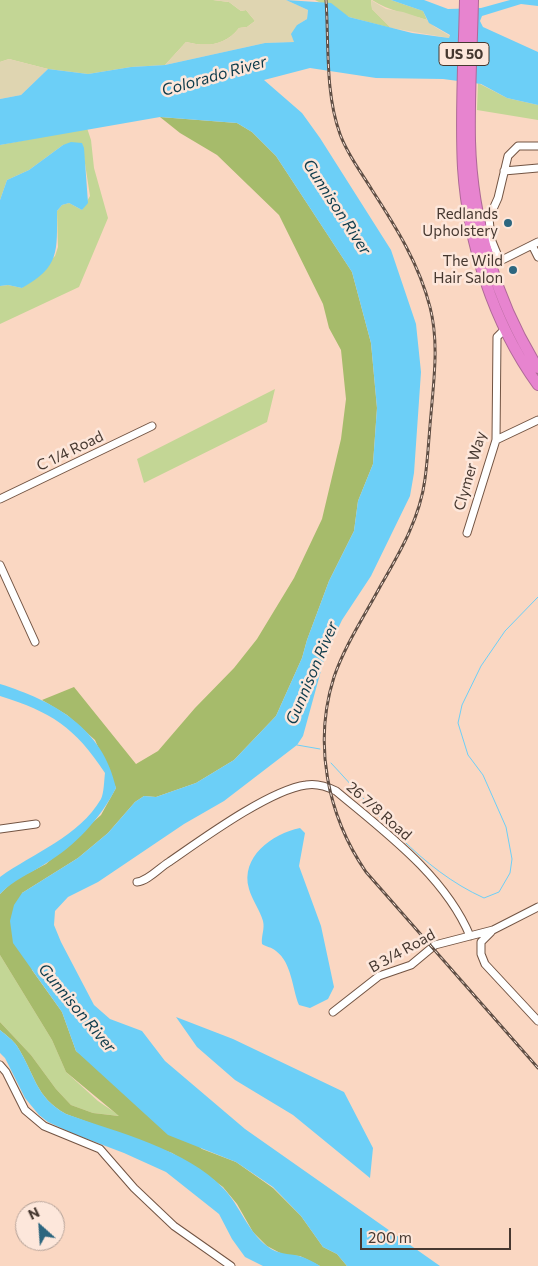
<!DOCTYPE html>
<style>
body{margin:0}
#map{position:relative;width:538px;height:1266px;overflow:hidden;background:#fad7c2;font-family:Commissioner,sans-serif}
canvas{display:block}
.north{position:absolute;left:15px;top:1201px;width:50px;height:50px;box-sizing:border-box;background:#fde7db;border:1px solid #b4a197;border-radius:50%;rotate:334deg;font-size:14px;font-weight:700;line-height:20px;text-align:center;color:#463830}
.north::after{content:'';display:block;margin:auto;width:18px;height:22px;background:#2c667f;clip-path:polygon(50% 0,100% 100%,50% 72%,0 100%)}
.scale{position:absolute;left:360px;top:1228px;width:151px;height:22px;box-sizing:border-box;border:2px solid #463830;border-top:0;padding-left:6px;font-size:15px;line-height:18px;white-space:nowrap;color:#463830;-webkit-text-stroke:4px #fde7db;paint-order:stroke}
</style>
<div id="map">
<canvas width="538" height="1266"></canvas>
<div class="north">N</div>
<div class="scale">200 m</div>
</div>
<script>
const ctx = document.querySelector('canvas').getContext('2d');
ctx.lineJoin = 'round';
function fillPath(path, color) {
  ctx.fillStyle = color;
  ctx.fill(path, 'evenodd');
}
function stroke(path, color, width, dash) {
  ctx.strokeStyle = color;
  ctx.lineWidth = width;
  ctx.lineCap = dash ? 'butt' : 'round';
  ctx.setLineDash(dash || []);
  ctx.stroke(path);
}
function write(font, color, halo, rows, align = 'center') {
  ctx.font = font + ' Commissioner,sans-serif';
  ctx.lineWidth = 5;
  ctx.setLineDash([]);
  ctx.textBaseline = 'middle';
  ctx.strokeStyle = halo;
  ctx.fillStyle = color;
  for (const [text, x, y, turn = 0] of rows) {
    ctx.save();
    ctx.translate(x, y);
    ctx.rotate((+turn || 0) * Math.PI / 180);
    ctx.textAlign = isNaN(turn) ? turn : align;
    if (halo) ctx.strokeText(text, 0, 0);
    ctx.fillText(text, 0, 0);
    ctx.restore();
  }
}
const green = new Path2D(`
 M 0,0 L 213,0 L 229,2 L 241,11 L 246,10 L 255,21 L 247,27 L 239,28 C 225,46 207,47 186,42 L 165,65 L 131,67 L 88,74 L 48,69 L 9,59 L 0,62 Z
 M 303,0 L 371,0 L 372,9 L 391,28 L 349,17 L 315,0 Z
 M 372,0 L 391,0 L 423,11 L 427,20 C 408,14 389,11 372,0 Z
 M 478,83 L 507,98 L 538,105 L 538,120 L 477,110 Z
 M 87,128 L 91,140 L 94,168 L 108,218 L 79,287 L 0,324 L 0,286 L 8,285 L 22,288 L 55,256 L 58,247 L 57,211 L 62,205 L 69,203 L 82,210 L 90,196 L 82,144 L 63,145 L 29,170 L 7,180 L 0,200 L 0,145 Z
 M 275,389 L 267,422 L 144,483 L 137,459 Z
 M 0,955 L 52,1040 L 66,1072 L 98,1101 L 120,1116 L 93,1113 L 71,1105 L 56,1089 L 31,1055 L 0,1022 Z`);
const forest = new Path2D(`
 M 160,117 L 237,123 L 252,132 L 276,156 L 352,272 L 371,343 L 377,408 L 373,464 L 358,501 L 354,531 L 329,581 L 307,640 L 302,658 L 276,716 L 234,760 L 196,783 L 156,797 L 144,796 L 135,802 L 108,833 L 78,858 L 22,893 L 32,970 L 62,1012 L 76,1051 L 202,1149 L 236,1162 L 273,1188 L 301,1216 L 323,1247 L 337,1254 L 347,1266 L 320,1266 L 300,1256 L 284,1255 L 267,1246 L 253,1232 L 237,1204 L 223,1187 L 201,1171 L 172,1153 L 66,1114 C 35,1097 35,1074 17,1046 C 13,1040 6,1035 0,1030 L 0,1022 L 31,1055 L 56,1089 L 71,1105 L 93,1113 L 119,1116 L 66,1072 L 52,1040 L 0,955 L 0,894 L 13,881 L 46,864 L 101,815 L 116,788 L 95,740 L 67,715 L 42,700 L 74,687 L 136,764 L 158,751 L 195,708 L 234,668 L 257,639 L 294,578 L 322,519 L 341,439 L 346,399 L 341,350 L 329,328 L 323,304 L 279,215 L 217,155 L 180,133 Z`);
const sand = new Path2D(`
 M 213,0 L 286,0 L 308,10 L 307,19 L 297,25 L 295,42 L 265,43 L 165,65 L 186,42 C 207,47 225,46 239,28 L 247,27 L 255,21 L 246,10 L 241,11 L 229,2 Z
 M 371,0 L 386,9 L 403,12 L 427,20 L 435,27 L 450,36 L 449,38 L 391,28 L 372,9 Z
 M 9,59 L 48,69 L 21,95 L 0,99 L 0,62 Z`);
const water = new Path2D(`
 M 286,0 L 331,3 L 349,17 L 412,33 L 449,38 L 450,35 L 429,23 L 423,11 L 391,0 L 424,0 L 448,9 L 481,8 L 510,0 L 538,0 L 538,6 L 521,4 L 482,16 L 480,21 L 483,27 L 538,52 L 538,105 L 507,98 L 481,84 L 443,79 L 376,78 L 310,68 L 264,80 L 302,113 L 320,138 L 391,250 L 416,324 L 421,372 L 414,473 L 410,496 L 371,576 L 342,620 L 325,656 L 303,736 L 297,745 L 224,801 L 184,824 L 98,882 L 68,897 L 55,911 L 54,925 L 61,942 L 94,1005 L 110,1019 L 142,1031 L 165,1061 L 245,1129 L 440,1266 L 347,1266 L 337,1254 L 323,1247 L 301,1216 L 273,1187 L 236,1162 L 168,1135 L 76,1051 L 62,1012 L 13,943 L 10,921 L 14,905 L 22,893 L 78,858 L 108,833 L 135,802 L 144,796 L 156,797 L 196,783 L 234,760 L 276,716 L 302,658 L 307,640 L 329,581 L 354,531 L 358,501 L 373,464 L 377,408 L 371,343 L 352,272 L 276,156 L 252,132 L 237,123 L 160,117 L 0,145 L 0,99 L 21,95 L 48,69 L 88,74 L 131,67 L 165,65 L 265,43 L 294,42 L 291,34 L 297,25 L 307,19 L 308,10 Z
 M 71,142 L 82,143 L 84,148 L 88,203 L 82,210 L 69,203 L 62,205 L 57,211 C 57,251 60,267 22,288 L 8,285 L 0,286 L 0,200 L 7,180 L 29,170 L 63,145 Z
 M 0,684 C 54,701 103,728 116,788 C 100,819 75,846 45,864 C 28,875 15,879 0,894 L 0,877 C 33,853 79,837 101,799 C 104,793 104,781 105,773 C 75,727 51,712 0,696 Z
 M 300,828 L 305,833 L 299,866 L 321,926 L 334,987 L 328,999 L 310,1008 L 299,1005 C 292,988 292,963 276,951 C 272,947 266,947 262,944 C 261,936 265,929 263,921 C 260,910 252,900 249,889 C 240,857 272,834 300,828 Z
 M 176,1017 L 233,1039 L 344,1092 L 373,1148 L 370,1178 L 293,1115 L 235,1080 L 197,1047 Z
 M 0,1030 C 6,1035 13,1040 17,1046 C 35,1074 35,1097 66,1114 C 116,1132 187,1149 224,1189 C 240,1206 248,1232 267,1246 C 278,1255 288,1253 299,1256 C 306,1258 314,1262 320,1266 L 263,1266 L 245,1257 L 232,1239 L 219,1214 L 166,1172 L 124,1153 L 74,1134 L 48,1122 L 39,1115 L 25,1098 L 5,1058 L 0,1053 Z`);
const stream = new Path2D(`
 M 297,745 L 320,749
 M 331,763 C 378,813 420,869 484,898 L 499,892 L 510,873 L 512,859 L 506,827 L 483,775 L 468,755 L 458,723 L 462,705 L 481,666 L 505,631 L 538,597`);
const minor = new Path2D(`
 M 504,171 L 538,168
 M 532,245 L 538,257
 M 500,261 L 491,239 L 489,218 L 498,198 L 508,156 L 518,146 L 538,146
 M 498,262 L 538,242
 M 496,440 L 538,420
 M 0,499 L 152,426
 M 467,533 L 496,440 L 497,337 L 505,329
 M 0,565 L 35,642
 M 0,829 L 36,824
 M 137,882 C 148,881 159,868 169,862 C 201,840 269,790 306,785 C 317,783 326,786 336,791 C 385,832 445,876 470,936
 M 491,932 L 481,942 L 481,954 L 485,964 L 538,1021
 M 333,1012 L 379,976 L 411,965 L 435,945 L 493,930 L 538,907
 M 0,1065 L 6,1072 L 25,1110 L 44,1126 L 100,1149 L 134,1188 L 174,1226 L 231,1266`);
const highway = new Path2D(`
 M 465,0 C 464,55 460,112 463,168 C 468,243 493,323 538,385
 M 473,0 C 472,47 469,94 470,141 C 472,220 496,301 538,368`);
const rail = new Path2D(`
 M 326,0 C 329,43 325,93 340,134 C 347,154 361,172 372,190 C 396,227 419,264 430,307 C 439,342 434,378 431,414 C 429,435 428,457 425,479 C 420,518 400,552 381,585 C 365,615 345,645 334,677 C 313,743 327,815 366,872 L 538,1068`);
const markers = [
 [508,223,5,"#2c667f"],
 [513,270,5,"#2c667f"]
];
const shields = [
 [464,54,50]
];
const shieldNames = [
 ["US 50",464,54]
];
const poiNames = [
 ["Redlands",498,214],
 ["Upholstery",498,231],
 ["The Wild",503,261],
 ["Hair Salon",503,278]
];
const streetNames = [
 ["C 1/4 Road",70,451,-26],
 ["Clymer Way",470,471,-74],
 ["26 7/8 Road",379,811,41],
 ["B 3/4 Road",402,951,-29]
];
const waterNames = [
 ["Colorado River",214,76,-16],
 ["Gunnison River",337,207,57],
 ["Gunnison River",312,673,-67],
 ["Gunnison River",77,1008,50]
];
fillPath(green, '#c3d695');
fillPath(forest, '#a6bb6b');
fillPath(sand, '#dfd5b1');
fillPath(water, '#6ccff7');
stroke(stream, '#6ccff7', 1);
stroke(minor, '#725443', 9);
stroke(highway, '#af6997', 12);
stroke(minor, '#fff', 7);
stroke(highway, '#e784cf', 10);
stroke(rail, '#604f45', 3);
stroke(rail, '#fde7db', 1, [4]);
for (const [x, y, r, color] of markers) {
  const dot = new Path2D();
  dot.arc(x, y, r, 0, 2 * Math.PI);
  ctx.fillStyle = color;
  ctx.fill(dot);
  stroke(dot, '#fde7db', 2);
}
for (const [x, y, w] of shields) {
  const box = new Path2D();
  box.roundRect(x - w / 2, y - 11.5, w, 23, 4);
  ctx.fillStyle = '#fde7db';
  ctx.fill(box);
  stroke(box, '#463830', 1);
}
write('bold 14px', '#463830', null, shieldNames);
write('15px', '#463830', '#fde7db', poiNames, 'right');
write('15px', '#463830', '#fde7db', streetNames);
write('italic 16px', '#0e3c4c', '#fde7db', waterNames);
</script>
